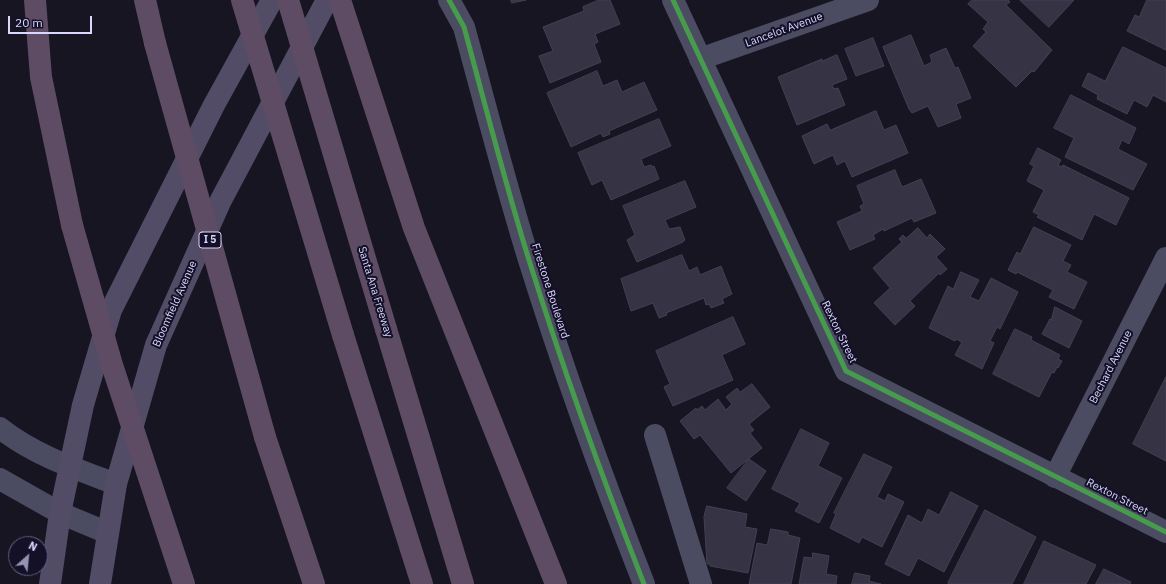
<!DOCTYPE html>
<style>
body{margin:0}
#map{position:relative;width:1166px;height:584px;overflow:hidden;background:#171522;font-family:"IBM Plex Sans",sans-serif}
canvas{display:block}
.north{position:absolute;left:8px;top:536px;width:40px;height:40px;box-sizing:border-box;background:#131027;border:1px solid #62607d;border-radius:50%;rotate:27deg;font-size:11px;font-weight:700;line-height:16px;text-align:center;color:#d9d7fe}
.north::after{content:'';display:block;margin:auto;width:14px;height:18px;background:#9593b1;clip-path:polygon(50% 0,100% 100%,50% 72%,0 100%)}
.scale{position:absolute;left:8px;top:16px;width:84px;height:18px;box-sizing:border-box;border:2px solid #d9d7fe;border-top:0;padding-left:5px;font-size:12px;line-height:14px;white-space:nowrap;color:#d9d7fe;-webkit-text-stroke:3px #131027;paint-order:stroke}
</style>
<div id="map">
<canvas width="1166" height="584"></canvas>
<div class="north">N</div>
<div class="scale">20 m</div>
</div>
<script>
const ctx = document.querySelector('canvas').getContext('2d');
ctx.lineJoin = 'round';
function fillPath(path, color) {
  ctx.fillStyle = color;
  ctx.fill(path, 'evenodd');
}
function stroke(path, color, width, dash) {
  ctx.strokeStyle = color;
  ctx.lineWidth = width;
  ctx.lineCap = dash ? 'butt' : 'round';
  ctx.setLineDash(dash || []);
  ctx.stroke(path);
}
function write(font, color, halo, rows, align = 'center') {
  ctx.font = font + ' "IBM Plex Sans",sans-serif';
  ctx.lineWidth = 4;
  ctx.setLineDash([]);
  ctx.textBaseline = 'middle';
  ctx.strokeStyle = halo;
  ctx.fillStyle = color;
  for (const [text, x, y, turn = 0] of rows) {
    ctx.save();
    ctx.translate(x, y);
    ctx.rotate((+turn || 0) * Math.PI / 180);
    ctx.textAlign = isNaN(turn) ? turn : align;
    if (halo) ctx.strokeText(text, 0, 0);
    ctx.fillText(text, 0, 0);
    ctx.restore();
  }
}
const building = new Path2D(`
 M 511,0 L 526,0 L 512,3 Z
 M 599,0 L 610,0 L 620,24 L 595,34 L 598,42 L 594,44 L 601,62 L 550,83 L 539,56 L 553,51 L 543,27 L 584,11 L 583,7 Z
 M 972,0 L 1008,0 L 1010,2 L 1006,5 L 1052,50 L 1034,72 L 1032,71 L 1016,87 L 973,46 L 986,32 L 983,29 L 988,22 L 968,4 Z
 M 1020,0 L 1074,0 L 1049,27 Z
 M 1147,0 L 1166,0 L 1166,50 L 1127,31 L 1135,15 L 1139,17 Z
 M 911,35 L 924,66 L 932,62 L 930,55 L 946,48 L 955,68 L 958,67 L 971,98 L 956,104 L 961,118 L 938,127 L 928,106 L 912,113 L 909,109 L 883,47 Z
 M 873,38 L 884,66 L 856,76 L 845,49 Z
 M 1123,47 L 1166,68 L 1166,102 L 1153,95 L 1147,107 L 1134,100 L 1127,114 L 1097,99 L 1098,95 L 1082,86 L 1088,73 L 1105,81 Z
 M 837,55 L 847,79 L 832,85 L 834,89 L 838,88 L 845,105 L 797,125 L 778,77 L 822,59 L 822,61 Z
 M 597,71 L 603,86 L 617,80 L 622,92 L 644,82 L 657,110 L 609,131 L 610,134 L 603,137 L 601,133 L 571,147 L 547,93 Z
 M 1071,95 L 1136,128 L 1129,144 L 1122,140 L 1118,149 L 1147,164 L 1133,190 L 1065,157 L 1074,138 L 1054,128 Z
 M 876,111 L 884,130 L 896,125 L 908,153 L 852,177 L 845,161 L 837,165 L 833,155 L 814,164 L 802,136 L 827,124 L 830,130 Z
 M 659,119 L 671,146 L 641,159 L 644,167 L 651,165 L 652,167 L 654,166 L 659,179 L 611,200 L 602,180 L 592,185 L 578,153 Z
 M 1038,148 L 1061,160 L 1058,165 L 1062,167 L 1063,165 L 1129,198 L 1116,225 L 1094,214 L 1082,240 L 1037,217 L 1039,215 L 1033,212 L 1044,190 L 1027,181 L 1034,166 L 1030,164 Z
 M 895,170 L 902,187 L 921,179 L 936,213 L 914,222 L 912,218 L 884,231 L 883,229 L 873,235 L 875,239 L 850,250 L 837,222 L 862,211 L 860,206 L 864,204 L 857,186 Z
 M 685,181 L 696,207 L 665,220 L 669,229 L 680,227 L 685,240 L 683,241 L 683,242 L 637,262 L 627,240 L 635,235 L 623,206 Z
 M 1034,227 L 1071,245 L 1063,261 L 1071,265 L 1067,272 L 1087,282 L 1074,309 L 1049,297 L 1053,290 L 1017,272 L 1016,274 L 1008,270 L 1017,252 L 1020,254 Z
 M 918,228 L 927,238 L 930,234 L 945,249 L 936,257 L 947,269 L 940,275 L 939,273 L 910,301 L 915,306 L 895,325 L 874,303 L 890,288 L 873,268 L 902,242 L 899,239 L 903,235 L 906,238 Z
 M 682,255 L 689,271 L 697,267 L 700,275 L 721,266 L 732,294 L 722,299 L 724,303 L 711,308 L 709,304 L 706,305 L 704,298 L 666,313 L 667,315 L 659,318 L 653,303 L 631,311 L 621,279 Z
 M 961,272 L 979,280 L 970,297 L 979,301 L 991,278 L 1018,292 L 1000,329 L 997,327 L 990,341 L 994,343 L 982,369 L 955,355 L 962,342 L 956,339 L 955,341 L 929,328 L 948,286 L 953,289 Z
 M 1055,307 L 1082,321 L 1069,348 L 1042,334 L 1050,319 L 1051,320 Z
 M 733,317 L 745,344 L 722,355 L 733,380 L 673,406 L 664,387 L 670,384 L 656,351 Z
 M 1015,329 L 1032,337 L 1031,340 L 1060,355 L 1058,359 L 1062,361 L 1058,368 L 1057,367 L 1054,373 L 1052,372 L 1039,397 L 993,374 Z
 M 1166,377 L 1166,461 L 1133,444 Z
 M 752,384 L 770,407 L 749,424 L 754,430 L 750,433 L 762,448 L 731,473 L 700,435 L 694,439 L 680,421 L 696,408 L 697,410 L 702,406 L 705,410 L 718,399 L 726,410 L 732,404 L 726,397 L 737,388 L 740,392 Z
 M 801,429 L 829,443 L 818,466 L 842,478 L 819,523 L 795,511 L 800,503 L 772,489 Z
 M 864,454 L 892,467 L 877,497 L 885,501 L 888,494 L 904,502 L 882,547 L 862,537 L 859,543 L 830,528 L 836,514 L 834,513 Z
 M 749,459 L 766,471 L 746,501 L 727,488 Z
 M 951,492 L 978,506 L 944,572 L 918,558 L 909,576 L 885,564 L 908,515 L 922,523 L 928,509 L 939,515 Z
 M 707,506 L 747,514 L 745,527 L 757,529 L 748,573 L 710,566 L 710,564 L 707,564 L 704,517 Z
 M 985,510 L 1036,537 L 1012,584 L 949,584 L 948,583 Z
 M 771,529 L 788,532 L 788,535 L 800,538 L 791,584 L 749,584 L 757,543 L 767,545 Z
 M 1044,541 L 1096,565 L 1086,584 L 1024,584 Z
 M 813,553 L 829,556 L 826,574 L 837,576 L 836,584 L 799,584 L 804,557 L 812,558 Z
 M 1104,569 L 1131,582 L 1130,584 L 1096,584 Z
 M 855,573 L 870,576 L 869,581 L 881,584 L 852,584 Z`);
const minor = new Path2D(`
 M 449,0 L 464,27 C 485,104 505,183 529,260 C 563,369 602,477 644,584
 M 673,0 L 846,371 L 1166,532
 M 700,59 L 868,0
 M 0,428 C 34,455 76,469 116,484
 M 655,435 L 701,584
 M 1055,477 L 1166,258
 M 0,479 L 60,513 L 108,533`);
const major = new Path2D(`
 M 50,584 L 60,513 L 83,405 L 111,310 L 214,105 L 272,0
 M 100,584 L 116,484 L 156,345 L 221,200 L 327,0`);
const highway = new Path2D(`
 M 35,0 L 41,77 L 72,225
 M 145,0 L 155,43
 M 340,0 L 414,228 L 556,584
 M 386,329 L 463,584
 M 343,335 L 422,584
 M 265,437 L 314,584`);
const highwayBridge = new Path2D(`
 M 242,0 L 343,335
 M 288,0 L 386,329
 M 155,43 L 265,437
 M 72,225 L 112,365 L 184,584`);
const cycleway = new Path2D(`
 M 449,0 L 464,27 C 485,104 505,183 529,260 C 563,369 602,477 644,584
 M 673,0 L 846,371 L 1166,532`);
const shields = [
 [210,240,22]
];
const shieldNames = [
 ["I 5",210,240]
];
const streetNames = [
 ["Lancelot Avenue",784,30,-20],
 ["Firestone Boulevard",550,291,72],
 ["Santa Ana Freeway",375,292,73],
 ["Bloomfield Avenue",175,304,-66],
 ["Rexton Street",839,332,64],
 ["Bechard Avenue",1111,367,-63],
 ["Rexton Street",1117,497,27]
];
fillPath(building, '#353344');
stroke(building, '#434055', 1);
stroke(minor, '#4b4b62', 22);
stroke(major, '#534c67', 22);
stroke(highway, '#5d4c63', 22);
stroke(highwayBridge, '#5d4c63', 22);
stroke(cycleway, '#469c4c', 5);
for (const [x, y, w] of shields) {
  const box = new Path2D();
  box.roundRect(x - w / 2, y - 8, w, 16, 3);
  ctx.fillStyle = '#131027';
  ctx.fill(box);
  stroke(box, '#d9d7fe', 1);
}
write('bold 10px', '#d9d7fe', null, shieldNames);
write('11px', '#d9d7fe', '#131027', streetNames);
</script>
